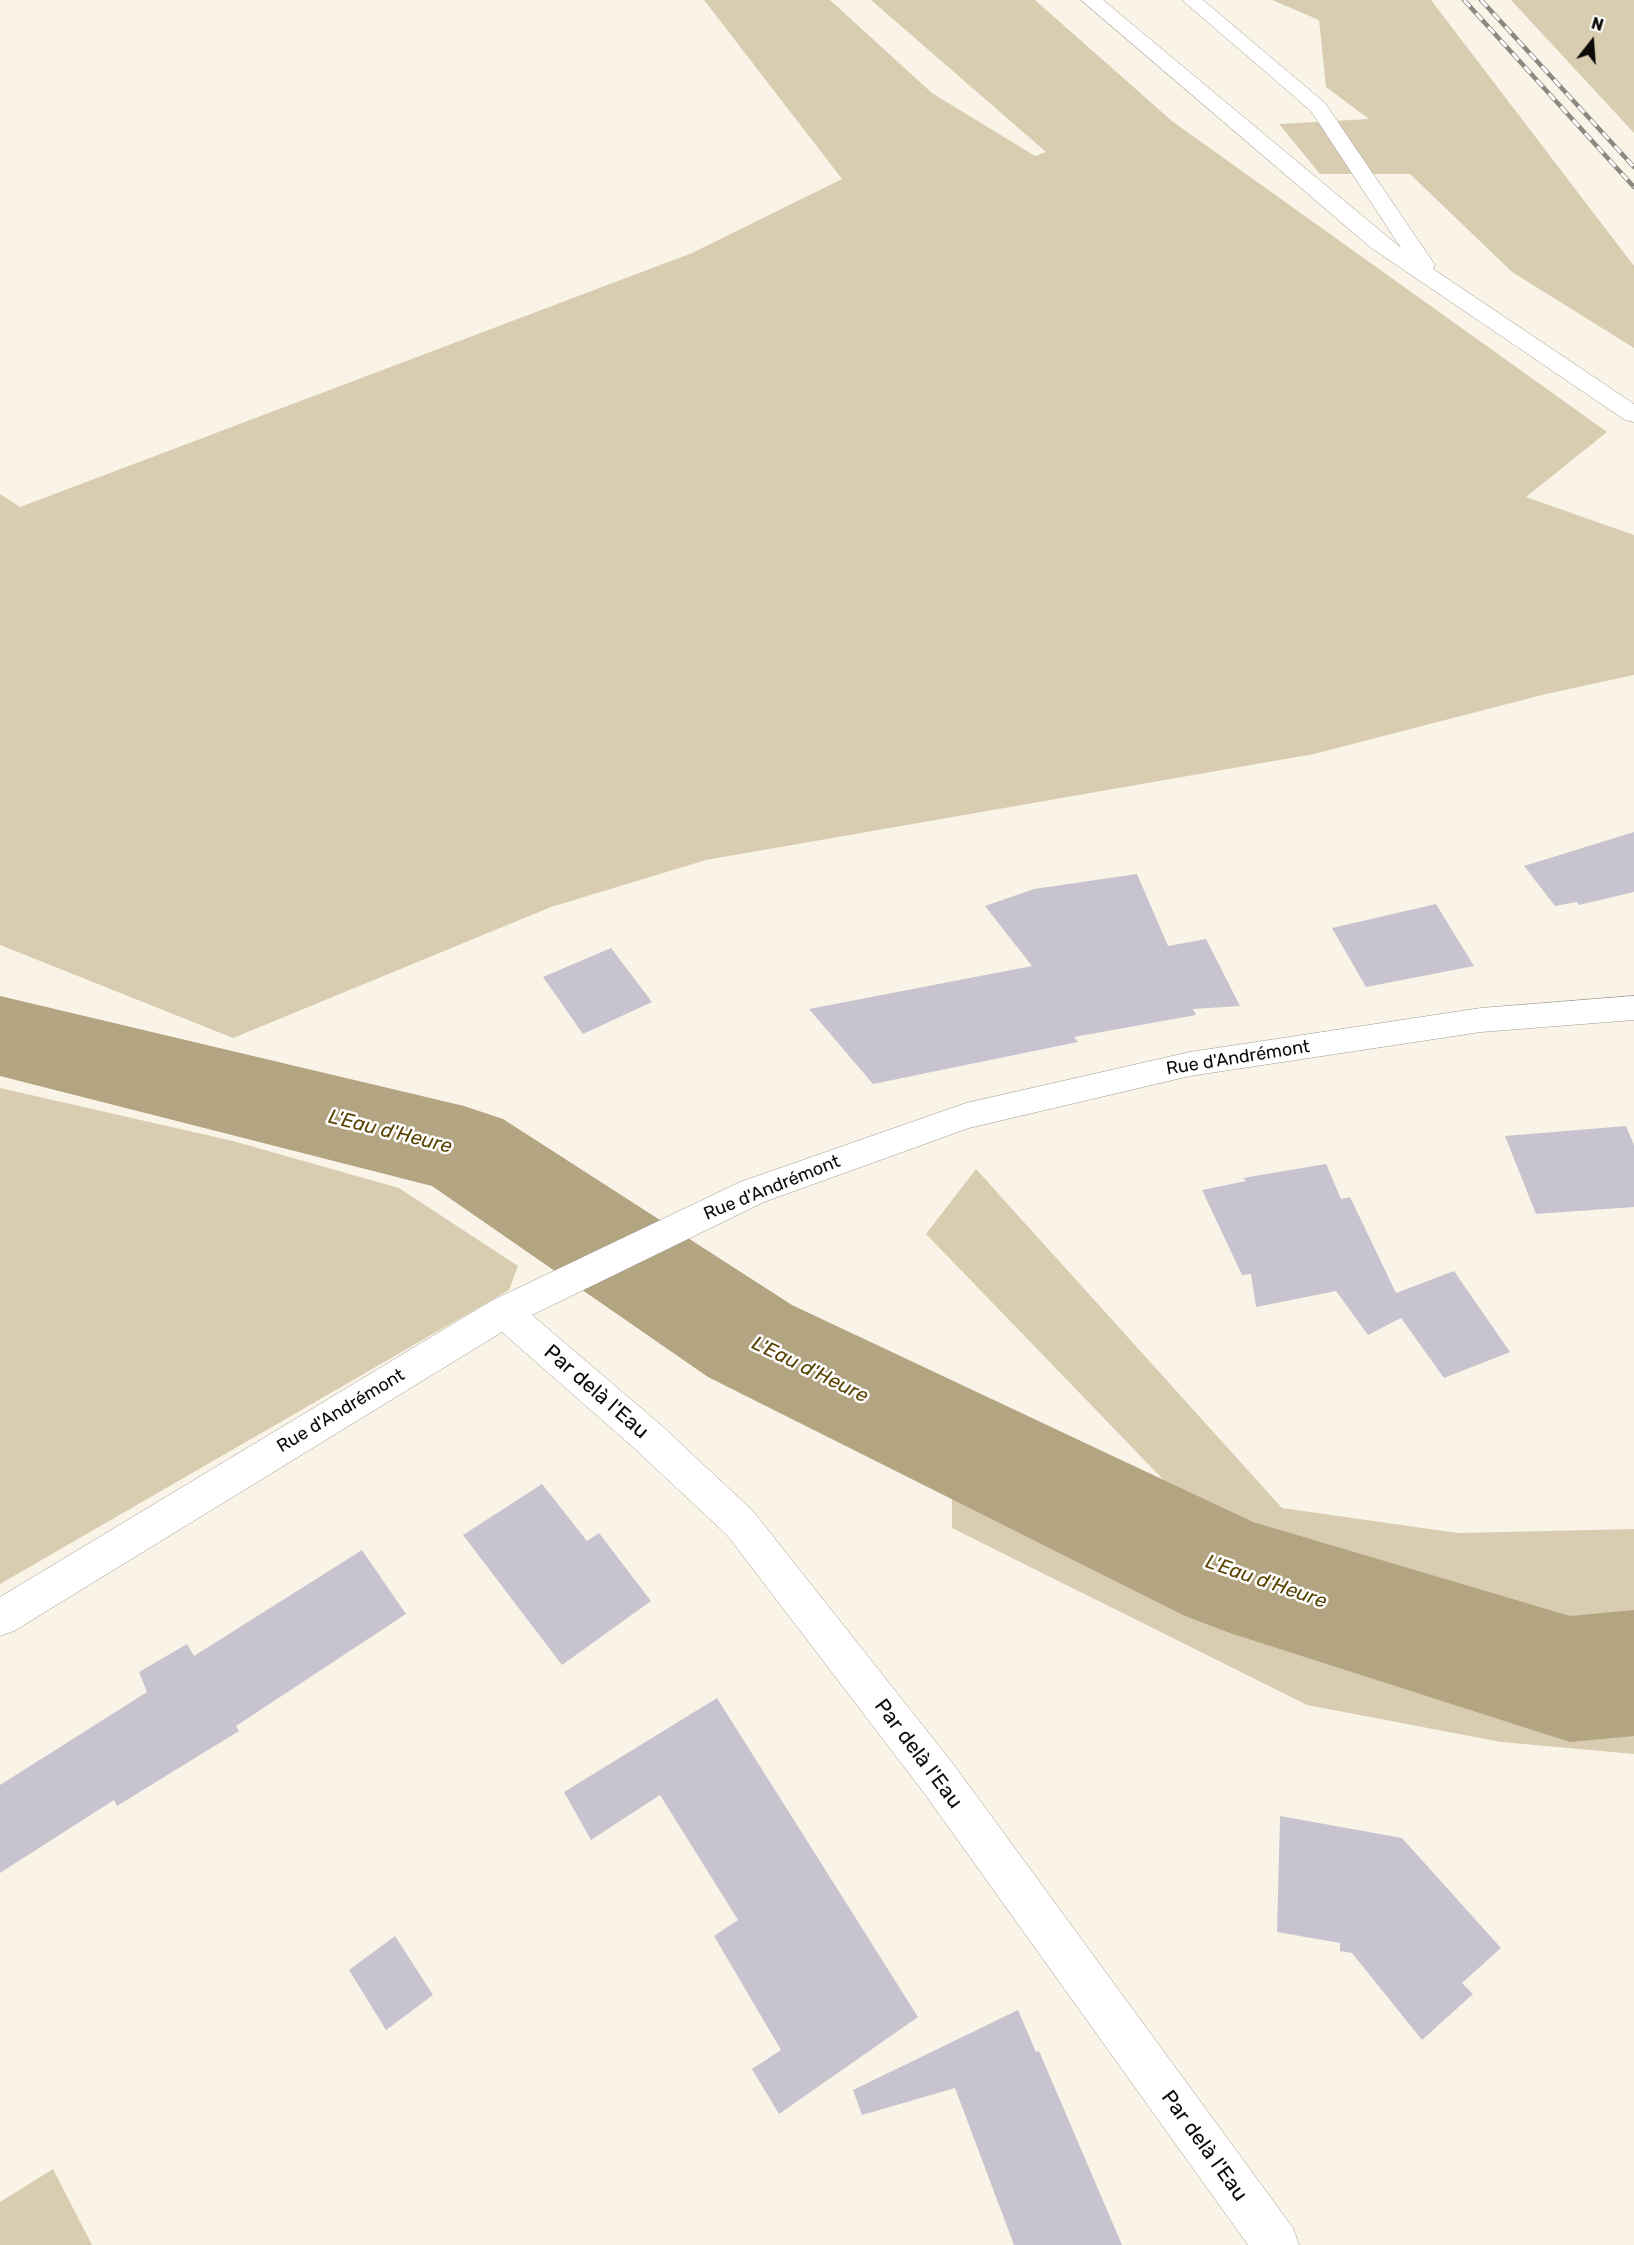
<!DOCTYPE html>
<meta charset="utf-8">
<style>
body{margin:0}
#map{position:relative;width:1634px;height:2245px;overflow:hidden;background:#faf4e8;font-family:Rubik,sans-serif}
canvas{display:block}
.north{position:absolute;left:1562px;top:12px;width:60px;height:60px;-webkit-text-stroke:4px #fff;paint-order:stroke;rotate:17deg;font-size:16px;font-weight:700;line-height:24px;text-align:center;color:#0d0b08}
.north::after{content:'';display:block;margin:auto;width:21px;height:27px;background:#0d0b08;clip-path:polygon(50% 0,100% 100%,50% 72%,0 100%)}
</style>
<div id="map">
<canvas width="1634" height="2245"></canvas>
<div class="north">N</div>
</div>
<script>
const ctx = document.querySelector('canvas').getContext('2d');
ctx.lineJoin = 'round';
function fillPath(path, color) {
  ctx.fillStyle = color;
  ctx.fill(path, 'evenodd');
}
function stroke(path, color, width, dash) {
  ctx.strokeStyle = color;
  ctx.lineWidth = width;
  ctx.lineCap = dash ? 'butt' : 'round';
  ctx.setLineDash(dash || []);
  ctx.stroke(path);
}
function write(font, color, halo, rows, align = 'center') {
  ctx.font = font + ' Rubik,sans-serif';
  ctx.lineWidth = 5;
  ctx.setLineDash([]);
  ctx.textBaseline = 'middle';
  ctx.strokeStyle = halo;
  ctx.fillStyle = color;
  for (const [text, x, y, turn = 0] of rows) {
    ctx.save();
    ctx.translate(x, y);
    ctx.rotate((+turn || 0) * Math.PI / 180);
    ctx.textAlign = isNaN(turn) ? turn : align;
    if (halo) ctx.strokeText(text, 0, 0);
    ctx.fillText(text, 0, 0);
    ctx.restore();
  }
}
const green = new Path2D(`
 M 704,0 L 830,0 L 932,93 L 1035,156 L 1046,152 L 871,0 L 1035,0 L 1172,121 L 1607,432 L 1526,497 L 1634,535 L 1634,675 L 1546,694 L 1314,754 L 706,860 L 551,907 L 233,1038 L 0,945 L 0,494 L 20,507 L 692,253 L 842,179 Z
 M 1272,0 L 1431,0 L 1634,266 L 1634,348 L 1512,272 L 1410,174 L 1320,174 L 1279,124 L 1369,119 L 1326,87 L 1319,20 Z
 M 1511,0 L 1634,0 L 1634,133 Z
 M 0,1088 L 233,1141 L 399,1188 L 518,1266 L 509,1290 L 0,1584 Z
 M 976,1169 L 1282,1508 L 1458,1533 L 1634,1529 L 1634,1635 L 1541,1637 L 1235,1554 L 926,1234 Z
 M 952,1491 L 1363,1660 L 1634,1686 L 1634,1754 L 1501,1742 L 1307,1705 L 952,1528 Z
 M 53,2169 L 92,2245 L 0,2245 L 0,2202 Z`);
const river = new Path2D(`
 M 0,996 L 464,1106 L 503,1119 L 792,1305 L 1253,1522 L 1570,1616 L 1634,1610 L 1634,1736 L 1570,1742 L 1230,1633 L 1185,1616 L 708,1377 L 432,1186 L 0,1076 Z`);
const building = new Path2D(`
 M 1634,832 L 1634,892 L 1579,905 L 1577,902 L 1555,906 L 1524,866 Z
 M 1137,874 L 1168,946 L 1206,939 L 1240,1006 L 1193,1009 L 1196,1015 L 1074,1037 L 1078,1042 L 873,1084 L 809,1009 L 1032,966 L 985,906 L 1034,889 Z
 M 1436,904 L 1474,966 L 1366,987 L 1332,928 Z
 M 611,948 L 652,1002 L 583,1034 L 543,977 Z
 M 1626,1126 L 1634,1145 L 1634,1207 L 1536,1214 L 1505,1136 Z
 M 1326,1164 L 1341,1199 L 1350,1197 L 1396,1293 L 1454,1271 L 1510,1352 L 1444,1378 L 1401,1318 L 1368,1335 L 1336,1291 L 1256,1307 L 1251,1274 L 1242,1275 L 1202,1190 L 1246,1181 L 1243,1178 Z
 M 542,1484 L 587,1541 L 599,1533 L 651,1601 L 562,1665 L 463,1535 Z
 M 362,1550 L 406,1614 L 236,1726 L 239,1731 L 117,1806 L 114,1800 L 0,1873 L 0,1785 L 147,1692 L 139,1672 L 187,1644 L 194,1656 Z
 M 717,1698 L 918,2017 L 779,2114 L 752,2069 L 781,2050 L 714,1936 L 738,1920 L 660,1795 L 591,1840 L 564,1792 Z
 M 1280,1816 L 1402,1838 L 1501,1948 L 1462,1983 L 1473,1994 L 1422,2040 L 1352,1953 L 1340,1951 L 1340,1943 L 1277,1932 Z
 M 395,1936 L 433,1995 L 386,2030 L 349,1970 Z
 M 1018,2010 L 1036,2052 L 1039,2051 L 1122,2245 L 1014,2245 L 955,2088 L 862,2115 L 853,2090 Z`);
const minor = new Path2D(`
 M 1081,0 L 1103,0 L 1401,248 L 1311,111 L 1182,0 L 1203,0 L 1325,103 L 1435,265 L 1433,269 L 1634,404 L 1634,422 L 1625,420 L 1370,247 Z
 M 1634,996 L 1634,1020 L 1481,1032 L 1190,1076 L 969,1128 L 764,1202 L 532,1315 L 661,1425 L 753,1511 L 954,1765 L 1293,2228 L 1299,2245 L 1248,2245 L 924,1793 L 727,1535 L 635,1449 L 502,1332 L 14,1631 L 0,1636 L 0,1597 L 491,1301 L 740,1182 L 966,1103 L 1190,1052 L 1481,1008 Z`);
const rail = new Path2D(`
 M 1464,0 L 1634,187
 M 1481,0 L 1634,167`);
const streetNames = [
 ["Rue d'Andrémont",1238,1058,-9],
 ["Rue d'Andrémont",772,1188,-22],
 ["Rue d'Andrémont",341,1411,-31]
];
const waterNames = [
 ["L'Eau d'Heure",390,1132,14],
 ["L'Eau d'Heure",810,1370,26],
 ["L'Eau d'Heure",1266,1582,19]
];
const nearStreetnames = [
 ["Par delà l'Eau",596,1392,41],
 ["Par delà l'Eau",918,1754,53],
 ["Par delà l'Eau",1204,2146,54]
];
fillPath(green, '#d9cdb1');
fillPath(river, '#b3a482');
fillPath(building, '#c7c4cf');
stroke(minor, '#9d988d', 1);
fillPath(minor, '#fff');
stroke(rail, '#8c8880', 4.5);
stroke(rail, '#fff', 3, [9]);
write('18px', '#0d0b08', '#fff', streetNames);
write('italic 20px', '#594302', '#fff', waterNames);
write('21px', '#0d0b08', '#fff', nearStreetnames);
</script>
